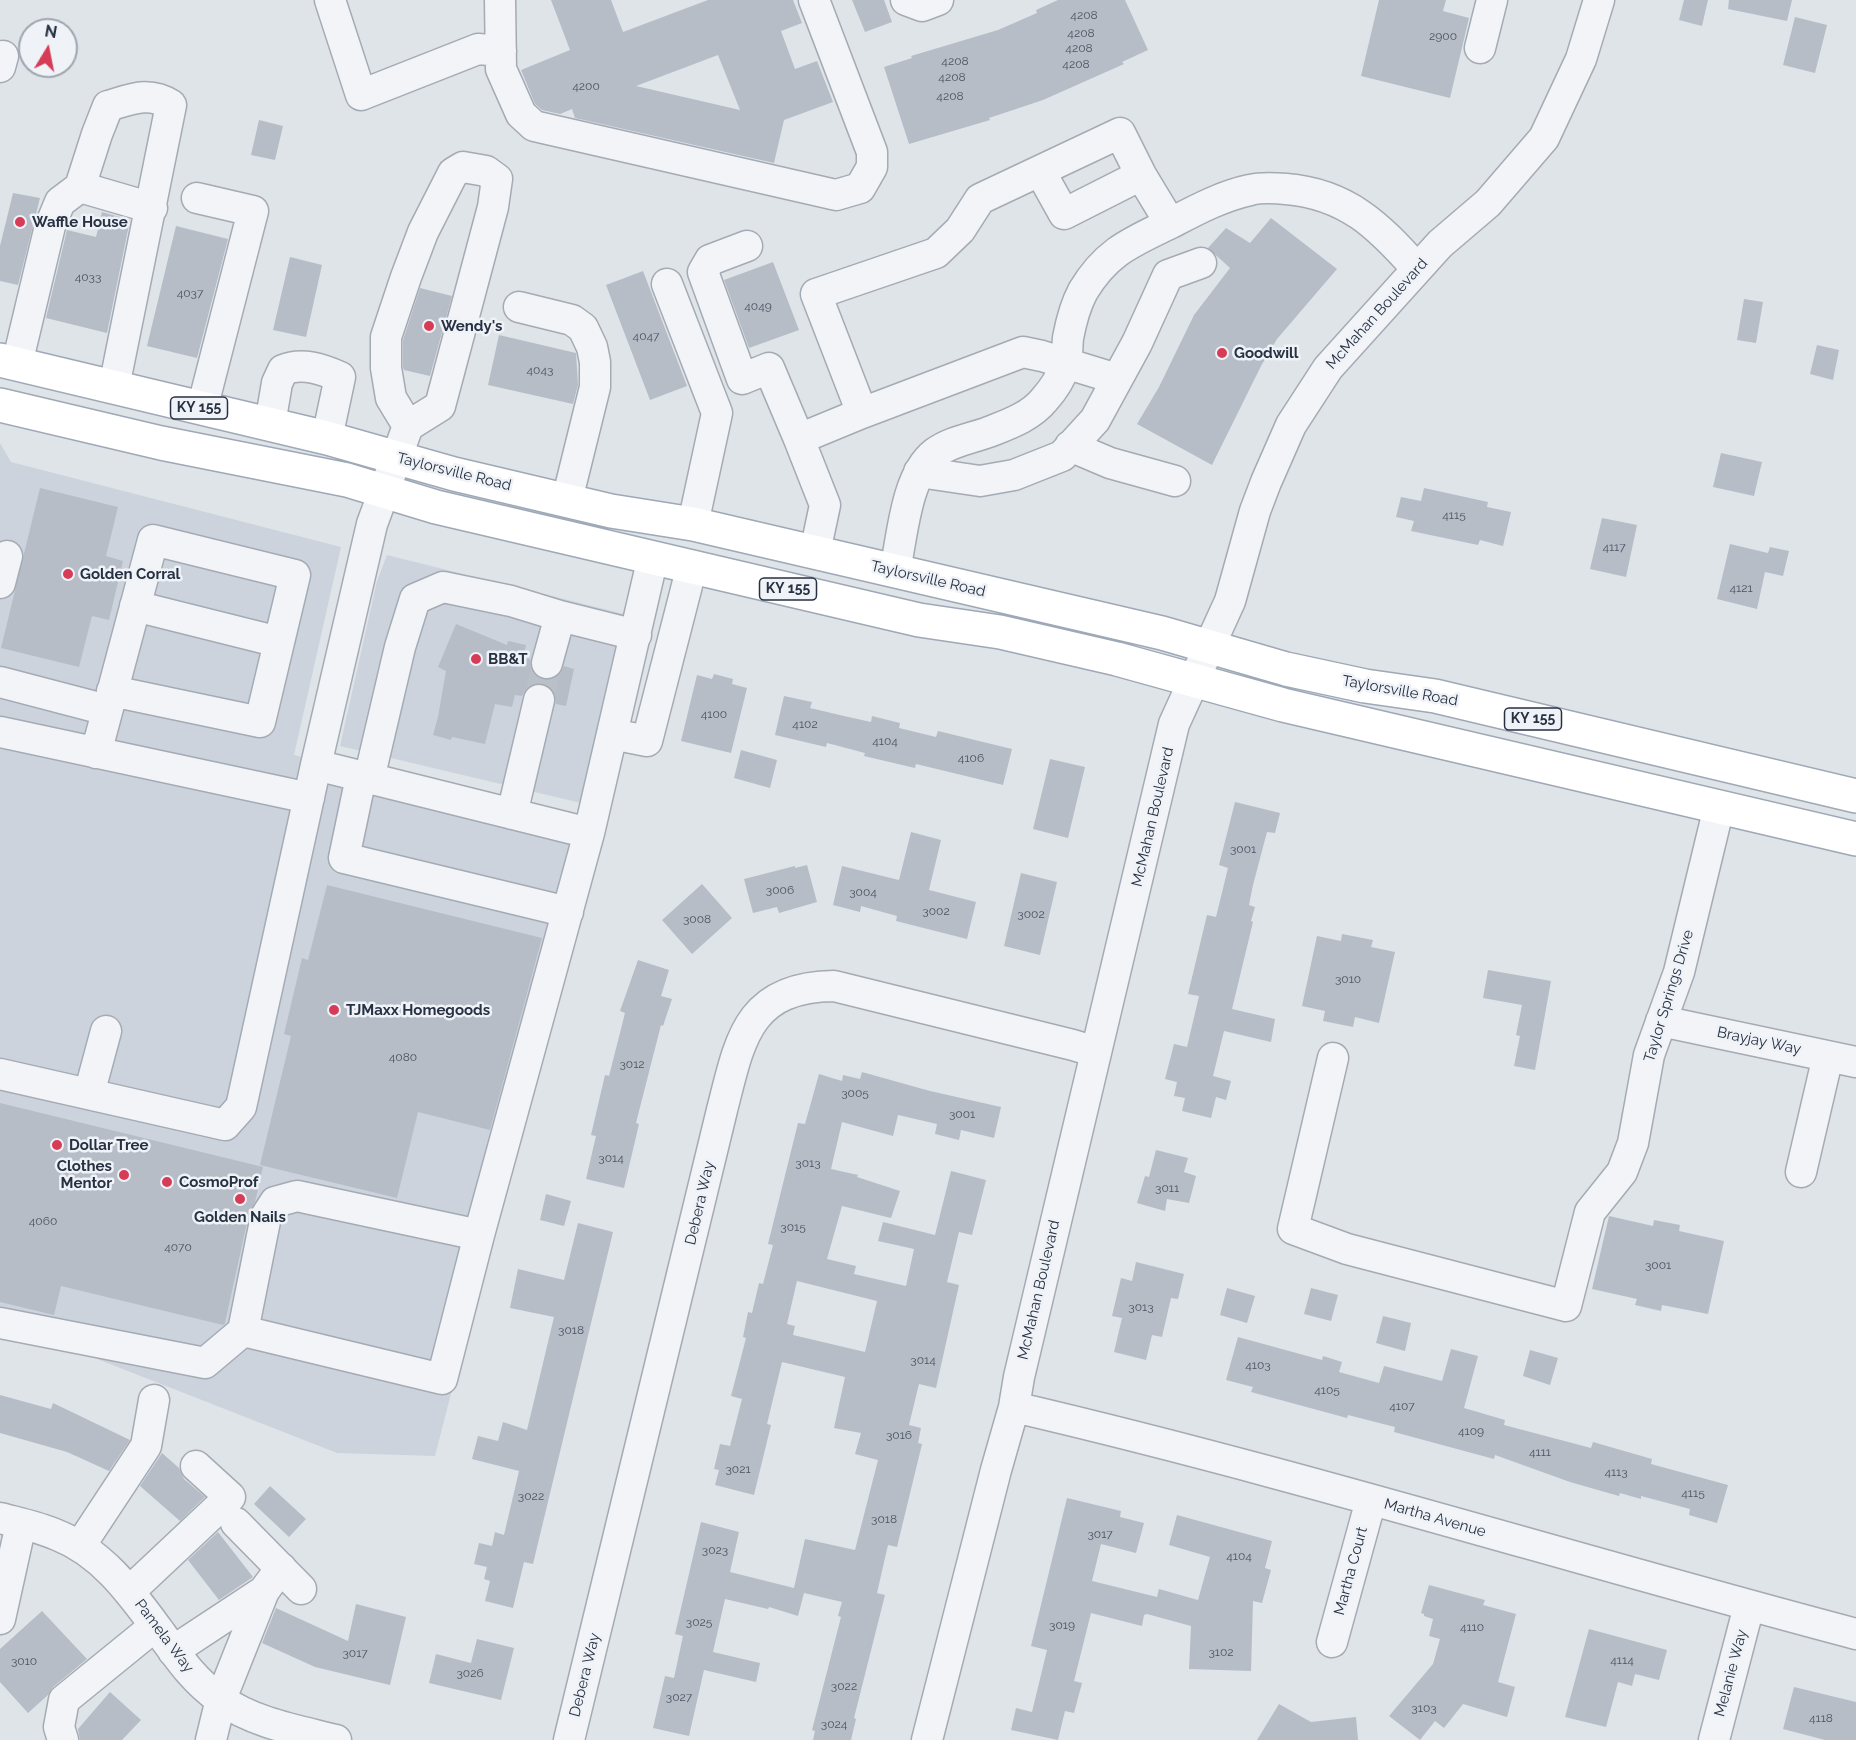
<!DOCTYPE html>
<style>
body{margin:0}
#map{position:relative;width:1856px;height:1740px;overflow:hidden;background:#dfe4e9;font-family:Raleway,sans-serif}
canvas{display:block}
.north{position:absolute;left:18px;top:18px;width:60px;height:60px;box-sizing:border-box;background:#eff2f7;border:2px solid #9fa5af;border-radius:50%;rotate:10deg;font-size:16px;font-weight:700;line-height:24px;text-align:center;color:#273142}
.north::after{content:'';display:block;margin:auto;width:21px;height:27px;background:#d73c57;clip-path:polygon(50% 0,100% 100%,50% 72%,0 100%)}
</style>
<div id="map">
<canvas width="1856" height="1740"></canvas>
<div class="north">N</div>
</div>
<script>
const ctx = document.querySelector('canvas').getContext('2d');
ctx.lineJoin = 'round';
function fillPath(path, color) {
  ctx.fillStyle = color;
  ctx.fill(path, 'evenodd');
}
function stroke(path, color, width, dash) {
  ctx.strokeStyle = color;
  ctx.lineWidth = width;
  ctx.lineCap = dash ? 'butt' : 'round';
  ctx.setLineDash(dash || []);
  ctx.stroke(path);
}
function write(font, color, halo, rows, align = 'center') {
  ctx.font = font + ' Raleway,sans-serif';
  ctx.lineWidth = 5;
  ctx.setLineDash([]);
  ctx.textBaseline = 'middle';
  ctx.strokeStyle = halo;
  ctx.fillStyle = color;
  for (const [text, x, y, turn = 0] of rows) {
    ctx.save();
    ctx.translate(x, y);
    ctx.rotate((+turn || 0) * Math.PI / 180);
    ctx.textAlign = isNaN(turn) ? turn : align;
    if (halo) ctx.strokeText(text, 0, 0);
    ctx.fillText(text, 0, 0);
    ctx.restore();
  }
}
const built = new Path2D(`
 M 0,443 L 11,462 L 341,547 L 294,755 L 597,824 L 435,1456 L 337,1453 L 92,1357 L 0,1330 Z
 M 387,555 L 624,614 L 581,803 L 340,746 L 377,581 Z`);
const building = new Path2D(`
 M 551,0 L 611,0 L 623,32 L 708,0 L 793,0 L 802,23 L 781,31 L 795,69 L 817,61 L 833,102 L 784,120 L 774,163 L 575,118 L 572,109 L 560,114 L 542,110 L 535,104 L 521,70 L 570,50 ZM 718,55 L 740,110 L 636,86 Z
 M 852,0 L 884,0 L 892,22 L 865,32 Z
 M 1058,0 L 1125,0 L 1148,50 L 1122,62 L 1124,64 L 1043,100 L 989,118 L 990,120 L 909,144 L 884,67 L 912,58 L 911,56 L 998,30 L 1037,13 L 1036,10 Z
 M 1379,0 L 1446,0 L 1443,11 L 1469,18 L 1450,98 L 1361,76 Z
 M 1684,0 L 1708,0 L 1702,26 L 1679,20 Z
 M 1729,0 L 1792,0 L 1787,21 L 1728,9 Z
 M 1795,17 L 1827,25 L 1815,73 L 1783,65 Z
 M 259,120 L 283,126 L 275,160 L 251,155 Z
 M 13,193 L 40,198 L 18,285 L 0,281 L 0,246 Z
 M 102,212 L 130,220 L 107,333 L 46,318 L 67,230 L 96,237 Z
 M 1271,218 L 1337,269 L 1277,339 L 1261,366 L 1212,465 L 1137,424 L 1159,387 L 1194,315 L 1230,268 L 1208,248 L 1226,228 L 1250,243 Z
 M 176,226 L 228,239 L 197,358 L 147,346 Z
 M 290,257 L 322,265 L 306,337 L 273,330 Z
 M 773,262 L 799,330 L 749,348 L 724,280 Z
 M 643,271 L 687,386 L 650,400 L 606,285 Z
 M 420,288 L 452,296 L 430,376 L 404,370 L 403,367 L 403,340 Z
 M 1744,299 L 1763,302 L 1756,343 L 1737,340 Z
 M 499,335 L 576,353 L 578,385 L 573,404 L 488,385 Z
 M 1817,345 L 1839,350 L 1833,380 L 1810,374 Z
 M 1721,453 L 1762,462 L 1754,496 L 1713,487 Z
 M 40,488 L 118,507 L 106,556 L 123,561 L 109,620 L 92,616 L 79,667 L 1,648 Z
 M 1424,488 L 1488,502 L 1487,507 L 1511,512 L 1503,546 L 1480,540 L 1478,545 L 1411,531 L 1414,521 L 1396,517 L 1401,497 L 1421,501 Z
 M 1602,518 L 1637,525 L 1626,577 L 1590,569 Z
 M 1730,544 L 1768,553 L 1770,547 L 1789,551 L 1783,576 L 1765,572 L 1757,609 L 1717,599 Z
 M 456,624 L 507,645 L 508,641 L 526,645 L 523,658 L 530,659 L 531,668 L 534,675 L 542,679 L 551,680 L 559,676 L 564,666 L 574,669 L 566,706 L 556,704 L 555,695 L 550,687 L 542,683 L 535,683 L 527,688 L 522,696 L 515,695 L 512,707 L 495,704 L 485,744 L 452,737 L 451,740 L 433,735 L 438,717 L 446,671 L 438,667 Z
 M 714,674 L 733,679 L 732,684 L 747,688 L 731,753 L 681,741 L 697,675 L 712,679 Z
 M 784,696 L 812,702 L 810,708 L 844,716 L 871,722 L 872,716 L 900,723 L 899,728 L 936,737 L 938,731 L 1012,749 L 1003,785 L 916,764 L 915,768 L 864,756 L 865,753 L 827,743 L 826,747 L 775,735 Z
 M 741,750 L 777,760 L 770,788 L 734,778 Z
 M 1050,759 L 1085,767 L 1068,838 L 1033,829 Z
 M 1235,802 L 1280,813 L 1275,833 L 1267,832 L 1253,885 L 1249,905 L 1255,907 L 1251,921 L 1253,922 L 1232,1009 L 1275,1019 L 1271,1042 L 1224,1031 L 1213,1076 L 1231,1081 L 1226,1100 L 1216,1097 L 1211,1118 L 1182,1111 L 1185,1098 L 1174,1096 L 1177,1082 L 1165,1079 L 1174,1044 L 1187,1047 L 1199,996 L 1188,994 L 1207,915 L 1216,917 L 1228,868 L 1219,865 Z
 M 911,832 L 941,840 L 929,890 L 976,902 L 967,939 L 896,921 L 897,916 L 861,906 L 860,912 L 833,905 L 842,866 L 899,880 Z
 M 807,865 L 817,902 L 779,913 L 777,907 L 753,913 L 744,879 L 795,866 L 795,868 Z
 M 1021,873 L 1057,882 L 1040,955 L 1004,946 Z
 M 702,884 L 732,918 L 692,954 L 662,920 Z
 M 327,885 L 542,938 L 490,1130 L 418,1112 L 397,1198 L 260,1165 L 291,1036 L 284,1034 L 302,958 L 308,960 Z
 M 1342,934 L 1373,940 L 1371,947 L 1395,952 L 1379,1023 L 1355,1017 L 1353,1027 L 1323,1021 L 1325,1011 L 1302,1006 L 1317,936 L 1341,941 Z
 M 638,960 L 669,970 L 661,996 L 672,999 L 663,1026 L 661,1025 L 636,1123 L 639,1124 L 624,1188 L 586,1179 L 596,1136 L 591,1135 L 605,1075 L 609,1076 L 625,1013 L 620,1011 Z
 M 1488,970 L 1551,981 L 1535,1070 L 1514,1066 L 1520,1036 L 1516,1035 L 1522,1005 L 1483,998 Z
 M 862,1072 L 930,1091 L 1001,1107 L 994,1138 L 961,1130 L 959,1140 L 935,1134 L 937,1124 L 898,1115 L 893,1136 L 842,1122 L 831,1169 L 858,1175 L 857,1177 L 900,1191 L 891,1218 L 842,1206 L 827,1259 L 856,1266 L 854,1274 L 906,1286 L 914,1249 L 878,1241 L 883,1222 L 935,1235 L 951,1171 L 986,1180 L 972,1235 L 959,1232 L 947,1282 L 959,1285 L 936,1388 L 919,1384 L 909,1425 L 921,1428 L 918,1443 L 922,1444 L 897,1547 L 888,1545 L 877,1593 L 885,1595 L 854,1718 L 856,1719 L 851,1740 L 813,1740 L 815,1731 L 812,1730 L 841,1617 L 838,1616 L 842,1602 L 804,1593 L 798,1616 L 769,1607 L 768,1609 L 725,1599 L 713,1652 L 760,1663 L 756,1682 L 704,1670 L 689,1736 L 653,1728 L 665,1676 L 674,1678 L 683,1636 L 675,1634 L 701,1522 L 739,1532 L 730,1572 L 794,1588 L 805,1539 L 855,1550 L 878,1460 L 855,1454 L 861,1433 L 834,1428 L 845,1377 L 782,1362 L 767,1424 L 771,1425 L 754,1495 L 715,1485 L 719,1470 L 714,1469 L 720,1444 L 730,1446 L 742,1399 L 731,1396 L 746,1338 L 743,1337 L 748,1312 L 752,1313 L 759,1283 L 763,1284 L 773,1245 L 768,1244 L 798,1123 L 805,1124 L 819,1074 L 842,1081 L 843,1075 L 860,1079 ZM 797,1281 L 877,1301 L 865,1352 L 793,1335 L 795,1326 L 787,1324 Z
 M 0,1103 L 263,1167 L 255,1202 L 249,1213 L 225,1323 L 223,1325 L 61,1286 L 54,1315 L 0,1302 Z
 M 1156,1150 L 1188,1158 L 1184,1172 L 1196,1176 L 1189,1203 L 1167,1199 L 1165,1211 L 1137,1203 L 1145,1176 L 1149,1177 Z
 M 546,1194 L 571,1201 L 564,1226 L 540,1220 Z
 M 1609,1216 L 1653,1226 L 1654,1220 L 1680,1225 L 1679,1231 L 1724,1241 L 1708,1314 L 1662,1305 L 1661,1311 L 1635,1305 L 1637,1299 L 1592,1289 Z
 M 578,1223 L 613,1232 L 533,1564 L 524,1562 L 513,1608 L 485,1601 L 490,1581 L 484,1579 L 487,1567 L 474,1564 L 479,1543 L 492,1546 L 495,1532 L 504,1535 L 519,1471 L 472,1459 L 478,1436 L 498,1441 L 503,1422 L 527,1430 L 554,1317 L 510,1308 L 518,1269 L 564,1280 Z
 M 1136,1262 L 1184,1274 L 1178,1299 L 1171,1298 L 1162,1337 L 1152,1335 L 1146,1360 L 1114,1352 L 1122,1318 L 1112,1316 L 1121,1278 L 1132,1281 Z
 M 1227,1288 L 1255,1296 L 1247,1323 L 1220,1315 Z
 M 1311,1288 L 1338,1295 L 1331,1321 L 1304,1314 Z
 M 1383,1316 L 1411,1323 L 1405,1351 L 1376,1343 Z
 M 1238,1337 L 1322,1360 L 1323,1356 L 1342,1362 L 1339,1372 L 1379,1383 L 1384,1366 L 1442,1381 L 1451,1349 L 1478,1356 L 1464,1408 L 1505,1420 L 1504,1425 L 1591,1448 L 1593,1442 L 1652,1459 L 1651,1464 L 1728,1485 L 1717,1523 L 1689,1515 L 1690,1509 L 1641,1496 L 1641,1499 L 1620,1493 L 1619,1496 L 1570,1482 L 1495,1455 L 1494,1459 L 1394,1432 L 1395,1427 L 1348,1415 L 1347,1418 L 1251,1392 L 1253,1387 L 1226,1380 Z
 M 1530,1350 L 1558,1358 L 1550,1385 L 1523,1376 Z
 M 0,1395 L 51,1409 L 53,1403 L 130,1440 L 109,1471 L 67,1452 L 0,1433 Z
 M 162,1453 L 179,1468 L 184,1479 L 205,1497 L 180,1521 L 140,1486 Z
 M 270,1486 L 306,1519 L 289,1537 L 254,1504 Z
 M 1067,1498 L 1121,1511 L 1120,1517 L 1144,1523 L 1136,1553 L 1101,1544 L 1092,1581 L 1157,1597 L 1159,1589 L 1198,1600 L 1210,1557 L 1169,1545 L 1177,1515 L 1272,1541 L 1265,1568 L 1271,1570 L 1262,1603 L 1253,1601 L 1251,1671 L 1189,1669 L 1191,1626 L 1147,1614 L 1144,1615 L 1142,1626 L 1091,1613 L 1074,1681 L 1082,1683 L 1074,1713 L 1065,1711 L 1058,1740 L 1011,1730 L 1016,1708 L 1032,1712 L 1047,1650 L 1031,1646 Z
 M 218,1532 L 253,1577 L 219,1600 L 188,1560 Z
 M 1429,1585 L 1485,1600 L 1483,1605 L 1516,1614 L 1498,1682 L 1515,1687 L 1507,1717 L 1463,1704 L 1444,1728 L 1435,1721 L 1420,1740 L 1389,1716 L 1433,1664 L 1440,1639 L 1429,1636 L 1433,1619 L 1424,1616 L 1424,1614 L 1421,1613 Z
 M 356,1604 L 406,1617 L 390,1685 L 315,1667 L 262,1643 L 276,1608 L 348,1641 Z
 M 42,1611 L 87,1659 L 53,1687 L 49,1694 L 28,1713 L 0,1682 L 0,1649 Z
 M 1589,1629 L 1667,1650 L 1659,1680 L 1635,1674 L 1632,1686 L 1618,1682 L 1606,1727 L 1565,1717 Z
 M 477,1639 L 514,1648 L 501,1700 L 429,1683 L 436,1654 L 471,1663 Z
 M 1794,1687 L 1856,1702 L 1856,1740 L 1825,1740 L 1783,1729 Z
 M 110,1692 L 141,1720 L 122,1740 L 80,1740 L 78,1729 Z
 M 1279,1704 L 1311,1722 L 1356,1717 L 1358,1740 L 1257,1740 Z`);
const minorTunnel = new Path2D(`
 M 539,700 L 547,663`);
const minor = new Path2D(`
 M 330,0 L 361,95 L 478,49 L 501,51
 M 500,0 L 501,69 L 521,114 L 534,126 L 836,195 L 860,188 L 872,167 L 872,152 L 814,0
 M 906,0 L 922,6 L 938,0
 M 1480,48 L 1492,0
 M 0,67 L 3,56
 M 1040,171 L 1064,214 L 1141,175
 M 80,187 L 152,208
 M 197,198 L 253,211 L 202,409
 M 747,246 L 710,260 L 703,272 L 742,379 L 769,368 L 799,439
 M 667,284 L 717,413 L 693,524
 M 519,307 L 572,320 L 583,328 L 592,347 L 595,362 L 595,387 L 567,500
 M 17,364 L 50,226 L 60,202 L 80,187 L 97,134 L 108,106 C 132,99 149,91 171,105 L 114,387
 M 862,413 L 816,294 L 936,253 L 960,230 L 980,199 L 1120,133 L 1141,175 L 1170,223
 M 270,424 L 277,383 L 283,370 C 302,362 322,369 340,377 L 327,438
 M 1070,446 L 1110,463 L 1175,481
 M 919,472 L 980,481 L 1014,475 L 1062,456 L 1095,420 L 1137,343 L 1168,275 L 1201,263
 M 815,552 L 825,505 L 799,439 L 862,413 L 1023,352 L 1042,356 L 1117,379
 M 895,571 C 902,538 906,475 935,453 C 953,440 975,438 994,430 C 1012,423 1032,415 1044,400 C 1053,390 1061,378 1065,365 C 1068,357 1067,347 1068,338 C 1071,322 1075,306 1083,291 C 1107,251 1132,242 1171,223 C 1196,210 1222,196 1250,190 C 1262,187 1275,188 1286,189 C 1347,194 1379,226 1417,269
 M 0,583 L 7,556
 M 135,606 L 279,642
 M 547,663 L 560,616
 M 0,682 L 107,710
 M 0,732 L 309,798
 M 612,734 L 647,741 L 692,566
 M 96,753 L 153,540 L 295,575 L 260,722 L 112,691
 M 316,765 L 589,833 L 653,557
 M 361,777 L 344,858 L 568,912
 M 369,779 L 400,647 L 415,599 L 443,587 L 511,601 L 560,616 L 636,635
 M 512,814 L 539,700
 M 1661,1021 L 1856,1062
 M 1333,1058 L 1293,1229 L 1347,1249 L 1566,1306 L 1590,1212 L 1622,1172 L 1633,1143 L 1649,1055 L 1679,972 L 1719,807
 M 0,1074 L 225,1125 L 241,1107 L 316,765 L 372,524 L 408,426 L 440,406 L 493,207 L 497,179 L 486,171 L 463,167 L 453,173 L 423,232 L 406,277 L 386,337 L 386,368 L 391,398 L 408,426
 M 89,1094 L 106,1031
 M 1801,1172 L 1828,1056
 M 479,1235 L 442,1379 L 243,1331 L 266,1216 L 275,1202 L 297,1196 L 479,1235 L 589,833
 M 0,1323 L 205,1363 L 243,1331
 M 1014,1407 C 1297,1473 1575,1560 1856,1634
 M 0,1518 C 19,1523 39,1527 57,1535 C 103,1553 131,1593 159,1631 C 177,1656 194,1681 220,1699 C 254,1723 296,1730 336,1740
 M 236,1523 L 301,1589
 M 80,1546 L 146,1446 L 154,1400
 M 130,1591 L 230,1497 L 196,1466
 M 0,1619 L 21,1524
 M 1332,1642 L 1371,1500
 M 173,1651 L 264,1591
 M 63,1740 L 59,1727 L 64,1700 L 155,1626
 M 211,1740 L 221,1699 L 264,1591 L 281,1568
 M 569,1740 L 722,1110 C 740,1040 747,987 834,986 L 1073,1045 L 1096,1052
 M 927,1740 L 996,1470 L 1014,1407 L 1019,1377 L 1174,724 L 1230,601 L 1255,511 L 1266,482 L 1291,425 L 1328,368 L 1440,244 L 1488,203 L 1544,138 L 1581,59 L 1599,0
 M 1714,1740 L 1749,1606`);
const major = new Path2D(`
 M 0,360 L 327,438 L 454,474 L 611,511 L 693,524 L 1162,633 L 1286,669 L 1365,686 L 1435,696 L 1856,796
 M 0,405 L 161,443 L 347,480 L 436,507 L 919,620 L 1000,632 L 1117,659 L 1283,705 L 1856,839`);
const markers = [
 [20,222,6,"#d73c57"],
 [429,326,6,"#d73c57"],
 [1222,353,6,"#d73c57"],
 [68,574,6,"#d73c57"],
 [476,659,6,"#d73c57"],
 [334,1010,6,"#d73c57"],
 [57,1145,6,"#d73c57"],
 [124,1175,6,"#d73c57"],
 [167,1182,6,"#d73c57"],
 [240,1199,6,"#d73c57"]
];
const numberNames = [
 ["4208",1084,15],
 ["4208",1081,33],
 ["2900",1443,36],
 ["4208",1079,48],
 ["4208",955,61],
 ["4208",1076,64],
 ["4208",952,77],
 ["4200",586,86],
 ["4208",950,96],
 ["4033",88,277],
 ["4037",190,293],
 ["4049",758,306],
 ["4047",646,336],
 ["4043",540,370],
 ["4115",1454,515],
 ["4117",1614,547],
 ["4121",1741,588],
 ["4100",714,714],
 ["4102",805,724],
 ["4104",885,741],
 ["4106",971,758],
 ["3001",1243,849],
 ["3006",780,890],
 ["3004",863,892],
 ["3002",936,911],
 ["3002",1031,914],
 ["3008",697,919],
 ["3010",1348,979],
 ["4080",403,1057],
 ["3012",632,1064],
 ["3005",855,1093],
 ["3001",962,1114],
 ["3014",611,1158],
 ["3013",808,1163],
 ["3011",1167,1188],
 ["4060",43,1221],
 ["3015",793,1227],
 ["4070",178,1247],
 ["3001",1658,1265],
 ["3013",1141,1307],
 ["3018",571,1330],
 ["3014",923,1360],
 ["4103",1258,1365],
 ["4105",1327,1390],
 ["4107",1402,1406],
 ["4109",1471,1431],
 ["3016",899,1435],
 ["4111",1540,1452],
 ["3021",738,1469],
 ["4113",1616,1472],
 ["4115",1693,1493],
 ["3022",531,1496],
 ["3018",884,1519],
 ["3017",1100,1534],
 ["3023",715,1550],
 ["4104",1239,1556],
 ["3025",699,1622],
 ["3019",1062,1625],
 ["4110",1472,1627],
 ["3102",1221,1652],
 ["3017",355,1653],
 ["4114",1622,1660],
 ["3010",24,1661],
 ["3026",470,1673],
 ["3022",844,1686],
 ["3027",679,1697],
 ["3103",1424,1708],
 ["4118",1821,1718],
 ["3024",834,1724]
];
const shields = [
 [199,408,57],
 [788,589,57],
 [1533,719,57]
];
const shieldNames = [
 ["KY 155",199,408],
 ["KY 155",788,589],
 ["KY 155",1533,719]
];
const poiNames = [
 ["Waffle House",32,222],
 ["Wendy's",441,326],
 ["Goodwill",1234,353],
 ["Golden Corral",80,574],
 ["BB&T",488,659],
 ["TJMaxx Homegoods",346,1010],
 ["Dollar Tree",69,1145],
 ["Clothes",112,1166,"right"],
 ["Mentor",112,1183,"right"],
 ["CosmoProf",179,1182],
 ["Golden Nails",240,1217,"center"]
];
const streetNames = [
 ["McMahan Boulevard",1377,314,-48],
 ["Taylorsville Road",454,472,14],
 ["Taylorsville Road",928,579,13],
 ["Taylorsville Road",1400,691,10],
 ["McMahan Boulevard",1153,817,-77],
 ["Taylor Springs Drive",1669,996,-73],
 ["Brayjay Way",1759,1041,12],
 ["Debera Way",700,1203,-77],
 ["McMahan Boulevard",1039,1290,-77],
 ["Martha Avenue",1435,1518,16],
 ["Martha Court",1351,1571,-75],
 ["Pamela Way",164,1636,53],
 ["Melanie Way",1731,1673,-75],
 ["Debera Way",585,1675,-76]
];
fillPath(built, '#cdd3dc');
fillPath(building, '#b6bdc7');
stroke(minorTunnel, '#bac0c8', 30, [30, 15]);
stroke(minor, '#a4abb4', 33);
stroke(major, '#9ea8b6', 36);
stroke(minor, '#f2f4f7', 30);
stroke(major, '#fff', 33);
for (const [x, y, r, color] of markers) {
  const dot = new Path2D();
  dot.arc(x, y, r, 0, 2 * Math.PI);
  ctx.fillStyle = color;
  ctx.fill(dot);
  stroke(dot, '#eff2f7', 2);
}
write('12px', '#4b5463', null, numberNames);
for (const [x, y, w] of shields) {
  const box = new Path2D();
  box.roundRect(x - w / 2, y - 11, w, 22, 4.5);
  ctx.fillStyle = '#eff2f7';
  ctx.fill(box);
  stroke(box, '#273142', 1.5);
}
write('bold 14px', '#273142', null, shieldNames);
write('bold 15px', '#273142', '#eff2f7', poiNames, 'left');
write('15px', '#273142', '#eff2f7', streetNames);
</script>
